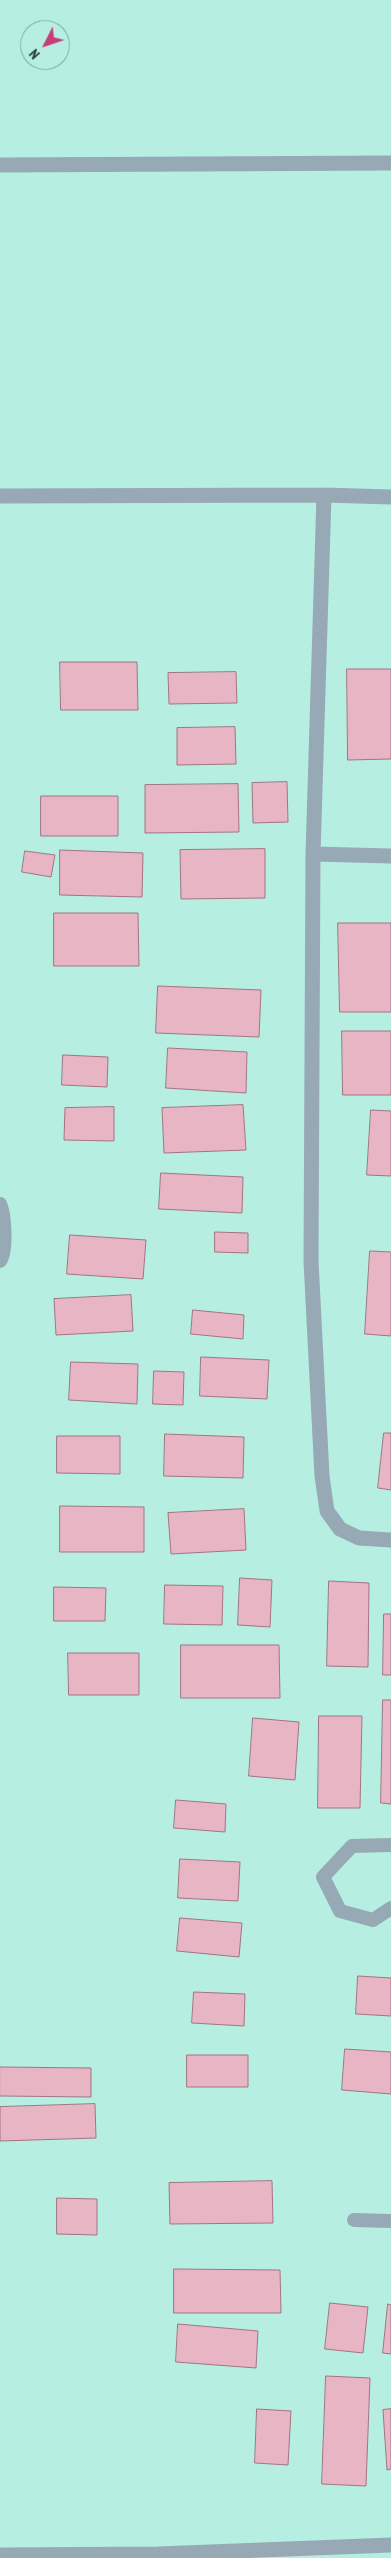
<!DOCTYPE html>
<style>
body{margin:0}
#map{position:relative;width:391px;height:2558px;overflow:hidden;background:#b6efe2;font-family:"PT Sans Narrow",sans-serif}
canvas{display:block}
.north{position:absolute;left:20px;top:20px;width:50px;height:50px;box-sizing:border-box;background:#b6efe2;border:1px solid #7ba69c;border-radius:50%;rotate:229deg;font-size:14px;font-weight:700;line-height:20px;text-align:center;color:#223934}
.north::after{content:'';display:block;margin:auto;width:18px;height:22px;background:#c73d75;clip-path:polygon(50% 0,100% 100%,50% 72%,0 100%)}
</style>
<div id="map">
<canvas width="391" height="2558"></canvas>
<div class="north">N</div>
</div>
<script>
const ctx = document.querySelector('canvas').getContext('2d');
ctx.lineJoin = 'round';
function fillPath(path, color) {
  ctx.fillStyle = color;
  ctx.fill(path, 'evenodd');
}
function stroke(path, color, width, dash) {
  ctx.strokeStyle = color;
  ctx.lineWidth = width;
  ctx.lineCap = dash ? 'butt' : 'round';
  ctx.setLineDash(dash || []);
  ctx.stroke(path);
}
const building = new Path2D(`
 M 60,662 L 137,662 L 138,710 L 61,710 Z
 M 347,669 L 391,669 L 391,759 L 348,760 Z
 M 236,672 L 237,703 L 169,704 L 168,673 Z
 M 235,727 L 236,764 L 177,765 L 177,728 Z
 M 287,782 L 288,822 L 253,823 L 252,783 Z
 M 238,784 L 239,832 L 145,833 L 145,785 Z
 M 41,796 L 118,796 L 118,836 L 41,836 Z
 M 265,849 L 265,898 L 181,899 L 180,850 Z
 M 60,850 L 143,853 L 142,897 L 60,895 Z
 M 25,851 L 55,855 L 51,877 L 22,872 Z
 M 54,913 L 138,913 L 139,966 L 54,966 Z
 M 338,923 L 391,923 L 391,1012 L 340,1012 Z
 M 158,986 L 261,990 L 259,1037 L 156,1033 Z
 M 342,1031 L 391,1031 L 391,1095 L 343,1095 Z
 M 168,1048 L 247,1052 L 246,1093 L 166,1088 Z
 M 63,1055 L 108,1057 L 107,1087 L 62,1085 Z
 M 243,1105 L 246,1150 L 164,1153 L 162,1108 Z
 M 114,1107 L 114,1141 L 64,1140 L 65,1108 Z
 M 371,1110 L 391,1111 L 391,1176 L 367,1175 Z
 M 161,1173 L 243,1177 L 242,1213 L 159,1209 Z
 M 215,1232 L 248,1233 L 248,1253 L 215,1252 Z
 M 70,1235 L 146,1240 L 143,1279 L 67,1274 Z
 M 370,1251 L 391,1252 L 391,1336 L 365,1334 Z
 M 131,1295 L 133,1331 L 56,1335 L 54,1299 Z
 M 193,1310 L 244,1315 L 243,1339 L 191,1334 Z
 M 201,1357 L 269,1360 L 267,1399 L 200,1396 Z
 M 71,1362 L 138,1364 L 137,1404 L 69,1400 Z
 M 154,1371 L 184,1372 L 183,1405 L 153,1404 Z
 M 384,1433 L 391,1433 L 391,1490 L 378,1488 Z
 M 165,1434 L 244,1437 L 243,1478 L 164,1476 Z
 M 57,1436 L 120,1436 L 120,1474 L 57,1473 Z
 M 60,1506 L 144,1507 L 144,1552 L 60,1552 Z
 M 244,1509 L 246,1550 L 171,1554 L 168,1513 Z
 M 240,1578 L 272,1580 L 270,1627 L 238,1625 Z
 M 329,1581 L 369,1583 L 368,1667 L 327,1666 Z
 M 165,1585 L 223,1586 L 222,1625 L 164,1624 Z
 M 54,1587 L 106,1588 L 105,1621 L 54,1621 Z
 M 384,1614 L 391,1614 L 391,1675 L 383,1675 Z
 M 181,1645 L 279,1645 L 280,1698 L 181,1698 Z
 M 68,1653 L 139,1653 L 139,1695 L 69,1695 Z
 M 383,1700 L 391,1700 L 391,1804 L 381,1803 Z
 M 319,1716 L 362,1716 L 360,1808 L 318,1808 Z
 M 253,1718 L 299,1722 L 295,1780 L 249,1776 Z
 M 176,1800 L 226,1804 L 225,1832 L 174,1828 Z
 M 180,1859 L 240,1862 L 238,1901 L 178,1898 Z
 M 180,1918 L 242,1923 L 239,1957 L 177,1951 Z
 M 358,1976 L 391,1978 L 391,2016 L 356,2014 Z
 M 194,1992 L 245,1994 L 244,2026 L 192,2023 Z
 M 345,2049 L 391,2052 L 391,2094 L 342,2090 Z
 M 187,2055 L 248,2055 L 248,2087 L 187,2087 Z
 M 0,2067 L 91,2068 L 91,2097 L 0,2096 Z
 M 95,2104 L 96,2138 L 0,2141 L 0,2107 Z
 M 272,2181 L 273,2223 L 170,2224 L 169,2183 Z
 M 57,2198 L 97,2199 L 97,2235 L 57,2234 Z
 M 174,2269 L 280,2270 L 281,2313 L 174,2313 Z
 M 330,2303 L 368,2307 L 363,2353 L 325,2349 Z
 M 388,2304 L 391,2305 L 391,2354 L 383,2353 Z
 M 178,2324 L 258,2331 L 256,2368 L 176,2362 Z
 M 326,2376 L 370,2378 L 366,2486 L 322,2484 Z
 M 257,2409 L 291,2411 L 288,2465 L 255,2463 Z
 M 391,2409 L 391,2469 L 387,2470 L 383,2410 Z`);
const lane = new Path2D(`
 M 0,1204 C 5,1214 7,1252 0,1261
 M 391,1845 L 352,1846 L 323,1877 L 340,1911 L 373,1920 L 391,1908
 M 354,2220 L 391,2221`);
const street = new Path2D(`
 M 0,165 L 391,163
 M 324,495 L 313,854 L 311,1261 L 322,1476 L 327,1511 L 340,1529 L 359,1538 L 391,1540
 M 0,496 L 324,495 L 391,497
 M 313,854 L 391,856
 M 0,2555 L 158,2554 L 391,2545`);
fillPath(building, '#e7b5c4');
stroke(building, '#a27481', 1);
stroke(lane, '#97a9b5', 14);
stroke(street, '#97a9b5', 15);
</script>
